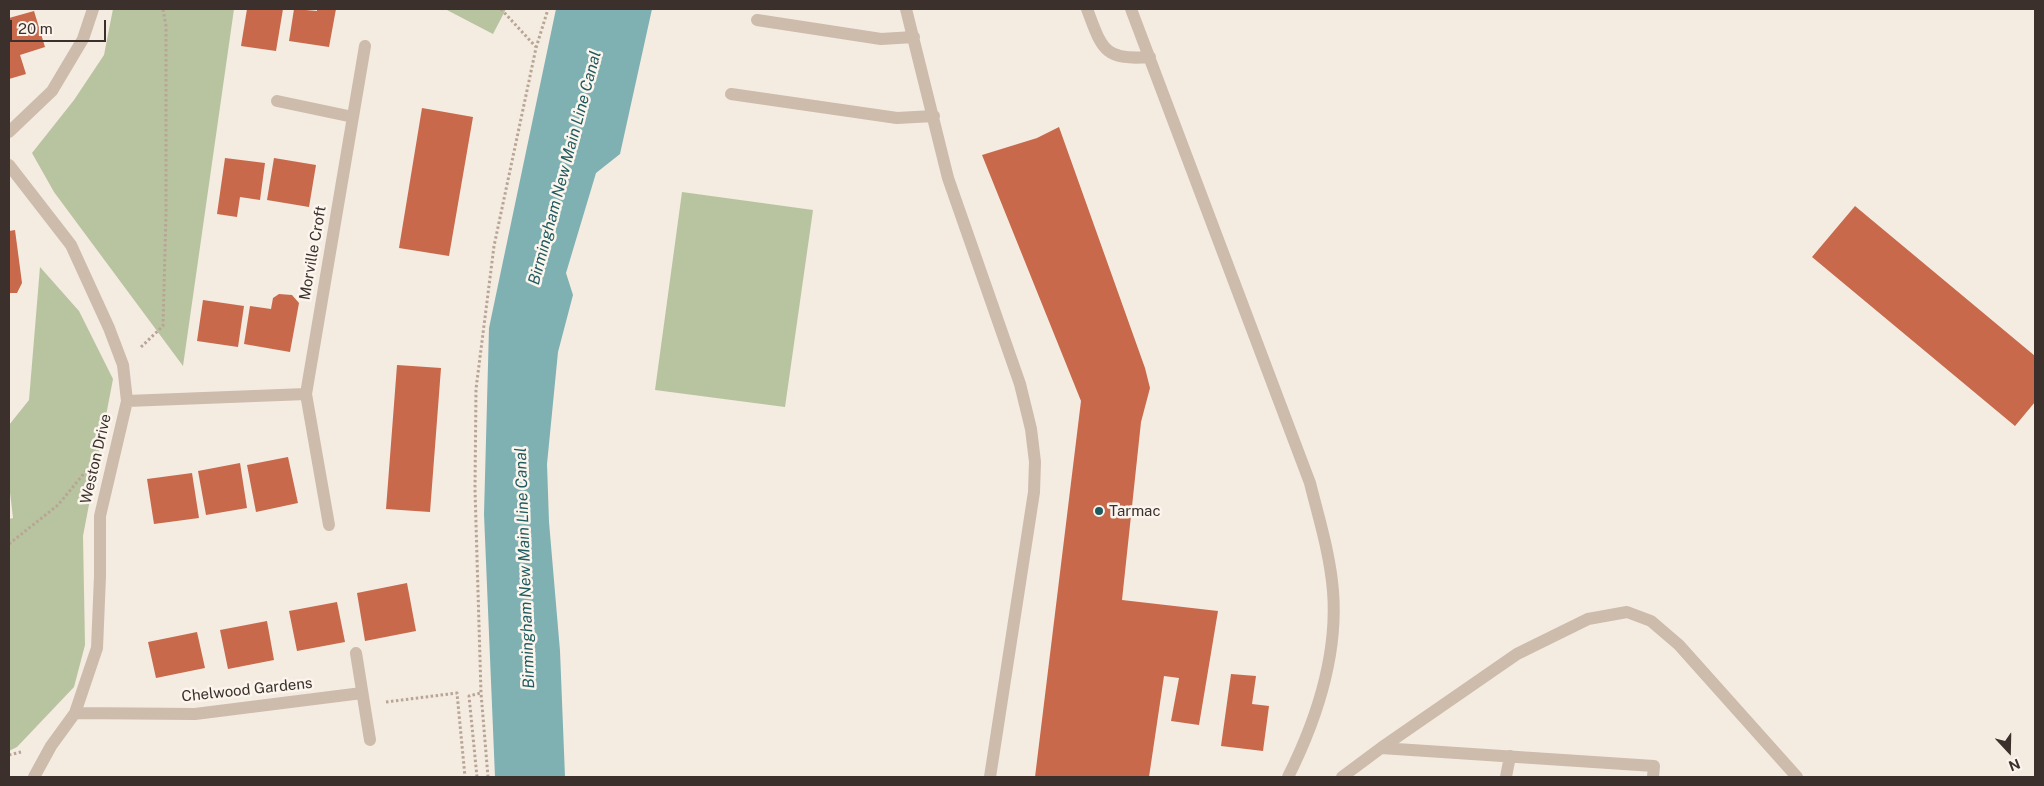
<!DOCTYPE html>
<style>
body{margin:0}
#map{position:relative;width:2044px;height:786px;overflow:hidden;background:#f4ebe1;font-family:"Public Sans",sans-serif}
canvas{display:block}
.frame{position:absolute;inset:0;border:10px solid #3b302b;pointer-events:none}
.north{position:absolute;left:1984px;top:726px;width:50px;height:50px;-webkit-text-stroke:4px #fbf5ee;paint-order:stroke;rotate:159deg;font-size:14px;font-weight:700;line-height:20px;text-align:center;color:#3b302b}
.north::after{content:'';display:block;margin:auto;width:18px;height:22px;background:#3b302b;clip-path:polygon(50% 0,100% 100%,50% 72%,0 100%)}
.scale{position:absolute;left:10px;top:20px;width:96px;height:22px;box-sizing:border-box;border:2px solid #3b302b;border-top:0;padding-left:6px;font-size:15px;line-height:18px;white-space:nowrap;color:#3b302b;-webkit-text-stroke:4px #fbf5ee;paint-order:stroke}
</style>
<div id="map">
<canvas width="2044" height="786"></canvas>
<div class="frame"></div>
<div class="north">N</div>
<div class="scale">20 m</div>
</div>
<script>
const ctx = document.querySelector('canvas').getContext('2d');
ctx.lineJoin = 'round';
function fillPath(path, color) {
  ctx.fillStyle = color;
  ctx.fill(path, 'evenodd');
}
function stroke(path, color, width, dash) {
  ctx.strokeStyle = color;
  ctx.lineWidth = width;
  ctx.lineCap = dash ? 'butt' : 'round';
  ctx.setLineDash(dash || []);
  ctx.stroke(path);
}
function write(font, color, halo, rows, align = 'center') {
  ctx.font = font + ' "Public Sans",sans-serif';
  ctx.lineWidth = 5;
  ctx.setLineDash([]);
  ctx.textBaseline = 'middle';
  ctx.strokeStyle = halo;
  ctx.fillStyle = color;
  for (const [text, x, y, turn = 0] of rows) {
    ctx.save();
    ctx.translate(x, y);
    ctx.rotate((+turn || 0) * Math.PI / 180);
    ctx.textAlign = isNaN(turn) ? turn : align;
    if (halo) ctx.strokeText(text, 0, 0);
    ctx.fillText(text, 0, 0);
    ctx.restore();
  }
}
const green = new Path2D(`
 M 113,9 L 234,9 L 183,366 L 54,192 L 32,153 L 74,100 L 104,55 Z
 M 445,9 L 506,9 L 493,34 Z
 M 682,192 L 813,210 L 785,407 L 655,390 Z
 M 40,267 L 79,311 L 113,379 L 83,536 L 85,645 L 74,687 L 17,747 L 9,751 L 9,519 L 13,518 L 9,484 L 9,425 L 29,400 Z`);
const water = new Path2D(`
 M 556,9 L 652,9 L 620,154 L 596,173 L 566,273 L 573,295 L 558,352 L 547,464 L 549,522 L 560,651 L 565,777 L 495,777 L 484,514 L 489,328 Z`);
const building = new Path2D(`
 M 247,9 L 283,9 L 276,51 L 241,46 Z
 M 294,9 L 317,11 L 317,9 L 336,9 L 329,47 L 289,41 Z
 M 34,11 L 45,47 L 20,55 L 26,74 L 9,79 L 9,18 Z
 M 422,108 L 473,117 L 449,256 L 399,248 Z
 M 1059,127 L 1145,368 L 1150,388 L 1141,422 L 1122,600 L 1218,611 L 1199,725 L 1171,721 L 1179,678 L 1164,676 L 1149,777 L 1035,777 L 1081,401 L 982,155 L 1037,138 Z
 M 225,158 L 265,163 L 260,200 L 240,197 L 237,217 L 217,214 Z
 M 274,158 L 316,165 L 309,207 L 267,200 Z
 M 1855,206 L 2035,356 L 2035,402 L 2015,426 L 1812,257 Z
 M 15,230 L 22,283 L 17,293 L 9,293 L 9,231 Z
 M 279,294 L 292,295 L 299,303 L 290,352 L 244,344 L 250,306 L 271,309 L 273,298 Z
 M 203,300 L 244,306 L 238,347 L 197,341 Z
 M 397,365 L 441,368 L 430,512 L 386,509 Z
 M 288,457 L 298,503 L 256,512 L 247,465 Z
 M 240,463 L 247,508 L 206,515 L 198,471 Z
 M 192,473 L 199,518 L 154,524 L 147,479 Z
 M 407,583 L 416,631 L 365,641 L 357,593 Z
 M 337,602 L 345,642 L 297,651 L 289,611 Z
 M 267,621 L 274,660 L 228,669 L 220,630 Z
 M 197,632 L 205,668 L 156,678 L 148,642 Z
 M 1231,674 L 1256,676 L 1252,704 L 1269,706 L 1263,751 L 1221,746 Z`);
const path = new Path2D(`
 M 501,9 L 536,47
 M 141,347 L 163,326 L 166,213 L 166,26 L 163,9
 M 9,544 L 58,505 L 86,471
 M 386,702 L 457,693 L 465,777
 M 9,755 L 21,752
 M 477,777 L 469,696 L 481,693
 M 488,777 L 481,693 L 475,489 L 476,389 L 494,246 L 536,48 L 548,9`);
const lane = new Path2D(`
 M 906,9 L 948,178 L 1020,384 L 1031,429 L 1035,462 L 1034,492 L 990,777
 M 1087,9 C 1102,48 1103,61 1150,57
 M 1131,9 L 1310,483 C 1319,519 1330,554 1333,591 C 1338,654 1316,721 1288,777
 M 757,20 L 881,39 L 914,37
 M 731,94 L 897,118 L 934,116
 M 1381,748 L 1654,766 L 1653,777
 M 1342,777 L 1381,748 L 1517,654 L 1588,619 L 1627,612 L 1651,621 L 1679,645 L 1797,777
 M 1506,777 L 1510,756`);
const street = new Path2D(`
 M 277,101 L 353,117
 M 9,132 L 52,91 L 83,39 L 93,9
 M 9,165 L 71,245 L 109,328 L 123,365 L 127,401 L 100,516 L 100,576 L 97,648 L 75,713 L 51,746 L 34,777
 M 127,401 L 306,394
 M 329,525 L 306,394 L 365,46
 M 356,653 L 370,740
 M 75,713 L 195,714 L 362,693`);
const markers = [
 [1099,511,5,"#1f5a5e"]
];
const streetNames = [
 ["Morville Croft",313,253,-80],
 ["Weston Drive",96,459,-77],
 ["Chelwood Gardens",247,690,-6]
];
const poiNames = [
 ["Tarmac",1109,511]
];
const waterNames = [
 ["Birmingham New Main Line Canal",565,168,-75],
 ["Birmingham New Main Line Canal",525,568,-92]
];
fillPath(green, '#b8c4a0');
fillPath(water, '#7fb0b2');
fillPath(building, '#c8694b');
stroke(path, '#b9a596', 3, [2.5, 2.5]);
stroke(lane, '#cdbbac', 12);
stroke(street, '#cdbbac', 12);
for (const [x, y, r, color] of markers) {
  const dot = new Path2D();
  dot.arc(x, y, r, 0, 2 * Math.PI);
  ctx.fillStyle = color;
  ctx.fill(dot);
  stroke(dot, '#fbf5ee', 2);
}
write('15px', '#3b302b', '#fbf5ee', streetNames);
write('15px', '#3b302b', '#fbf5ee', poiNames, 'left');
write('italic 16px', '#1f5a5e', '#fbf5ee', waterNames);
</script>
